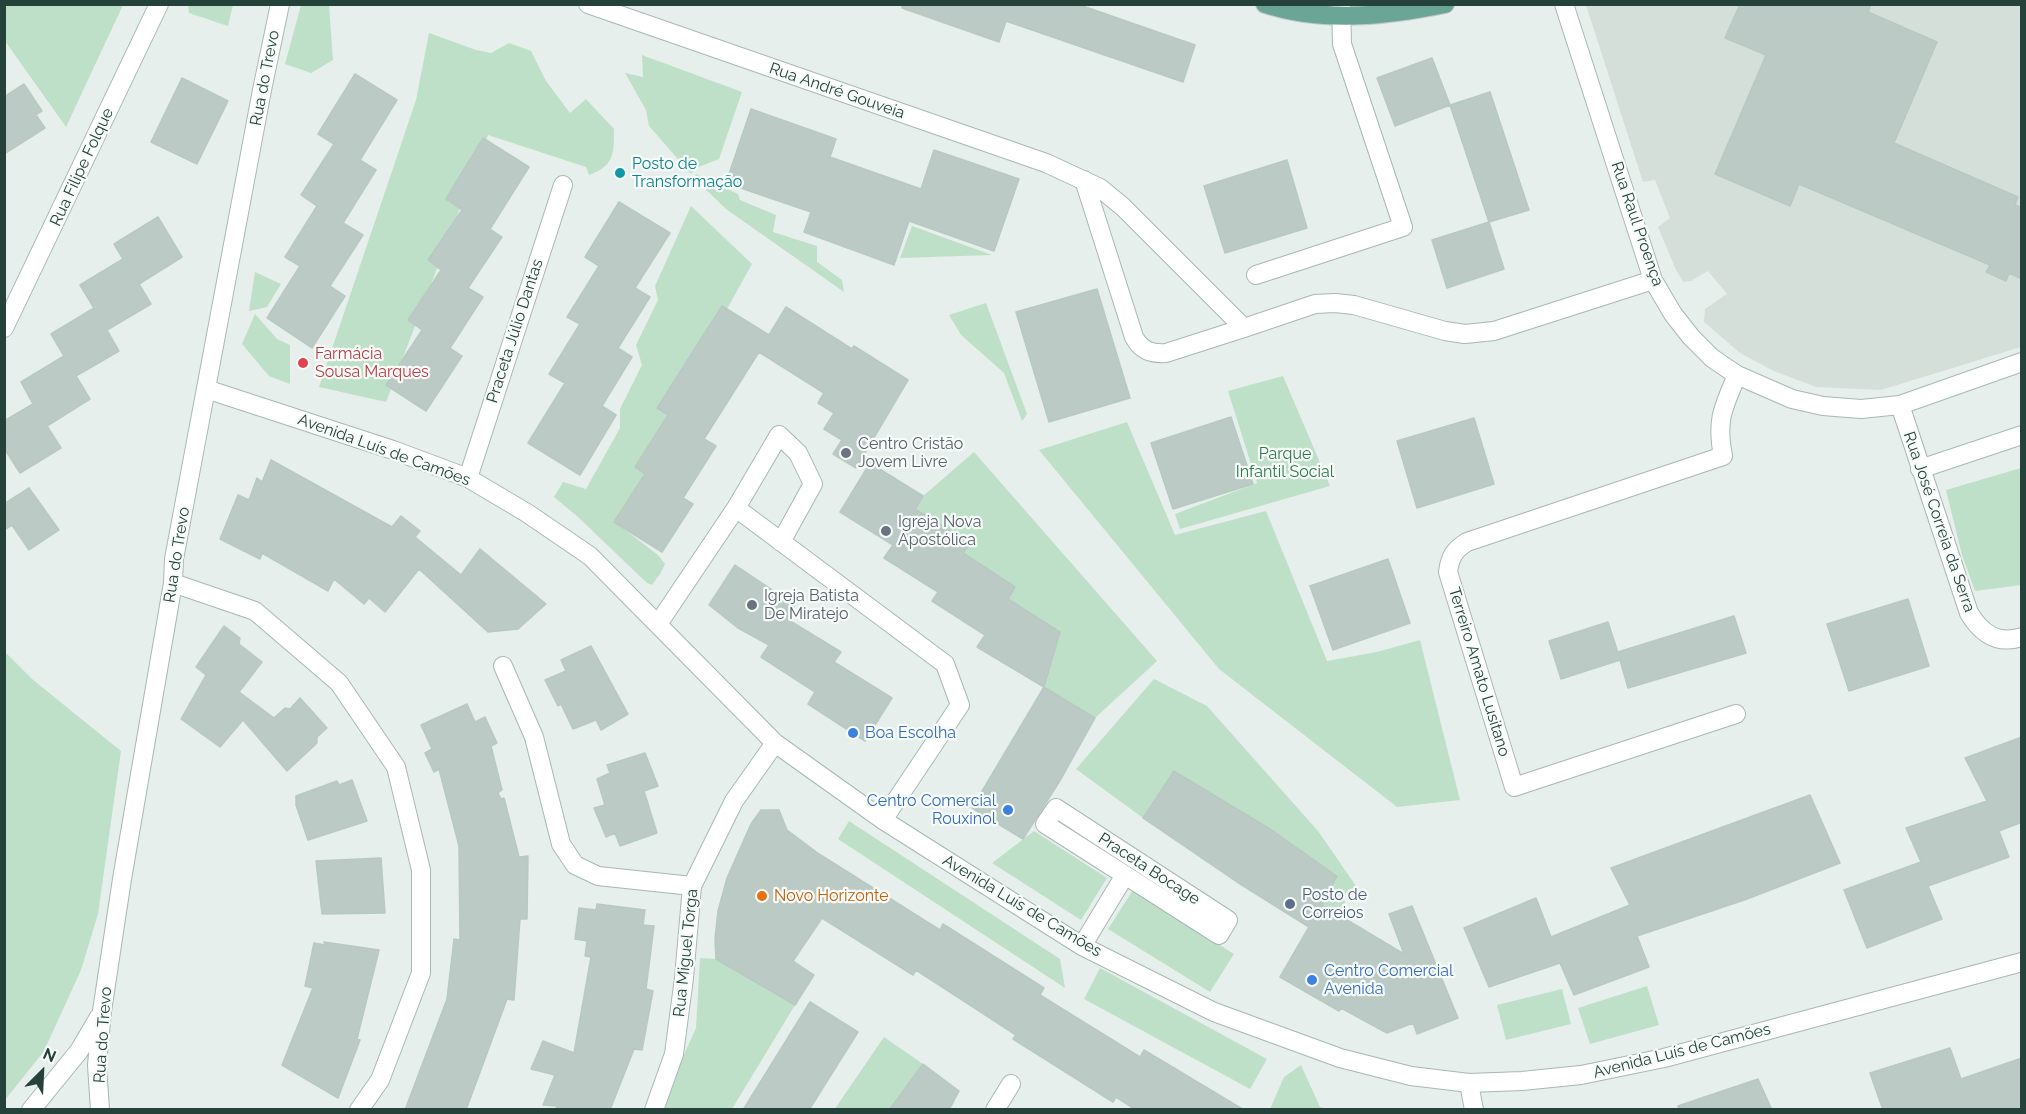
<!DOCTYPE html>
<meta charset="utf-8">
<style>
body{margin:0}
#map{position:relative;width:2026px;height:1114px;overflow:hidden;background:#e6efeb;font-family:Raleway,sans-serif}
canvas{display:block}
.frame{position:absolute;inset:0;border:6px solid #24423a;pointer-events:none}
.north{position:absolute;left:12px;top:1042px;width:60px;height:60px;-webkit-text-stroke:4px #f7fbf9;paint-order:stroke;rotate:24deg;font-size:16px;font-weight:700;line-height:24px;text-align:center;color:#24423a}
.north::after{content:'';display:block;margin:auto;width:21px;height:27px;background:#24423a;clip-path:polygon(50% 0,100% 100%,50% 72%,0 100%)}
</style>
<div id="map">
<canvas width="2026" height="1114"></canvas>
<div class="frame"></div>
<div class="north">N</div>
</div>
<script>
const ctx = document.querySelector('canvas').getContext('2d');
ctx.lineJoin = 'round';
function fillPath(path, color) {
  ctx.fillStyle = color;
  ctx.fill(path, 'evenodd');
}
function stroke(path, color, width, dash) {
  ctx.strokeStyle = color;
  ctx.lineWidth = width;
  ctx.lineCap = dash ? 'butt' : 'round';
  ctx.setLineDash(dash || []);
  ctx.stroke(path);
}
function write(font, color, halo, rows, align = 'center') {
  ctx.font = font + ' Raleway,sans-serif';
  ctx.lineWidth = 4.5;
  ctx.setLineDash([]);
  ctx.textBaseline = 'middle';
  ctx.strokeStyle = halo;
  ctx.fillStyle = color;
  for (const [text, x, y, turn = 0] of rows) {
    ctx.save();
    ctx.translate(x, y);
    ctx.rotate((+turn || 0) * Math.PI / 180);
    ctx.textAlign = isNaN(turn) ? turn : align;
    if (halo) ctx.strokeText(text, 0, 0);
    ctx.fillText(text, 0, 0);
    ctx.restore();
  }
}
const built = new Path2D(`
 M 1586,5 L 2021,5 L 2021,347 L 1881,390 L 1816,387 L 1774,371 L 1740,353 L 1704,322 L 1705,309 L 1727,294 L 1708,271 L 1691,281 L 1683,282 L 1676,270 L 1658,227 L 1670,218 L 1655,180 L 1643,182 Z`);
const green = new Path2D(`
 M 4,5 L 123,5 L 66,127 L 5,41 Z
 M 188,5 L 233,5 L 228,26 L 189,13 Z
 M 301,5 L 329,5 L 333,60 L 311,73 L 285,64 Z
 M 429,33 L 476,50 L 491,53 L 509,43 L 531,51 L 546,81 L 570,113 L 586,99 L 614,129 C 614,154 614,166 589,175 L 586,167 L 488,135 L 386,402 L 319,387 L 416,100 Z
 M 642,55 L 742,92 L 719,159 L 696,168 L 691,174 L 649,126 L 646,110 L 625,73 L 643,77 Z
 M 696,174 L 738,194 L 740,200 L 776,215 L 773,232 L 817,246 L 817,262 L 842,280 L 844,292 L 726,209 L 694,178 Z
 M 691,206 L 752,264 L 668,415 L 635,466 L 645,474 L 615,522 L 658,555 L 665,564 L 660,574 L 652,585 L 647,583 L 578,517 L 554,497 L 563,482 L 586,489 L 620,428 L 620,409 L 642,365 L 636,345 L 658,300 L 655,286 Z
 M 912,226 L 992,255 L 900,258 Z
 M 255,272 L 281,284 L 267,307 L 249,311 Z
 M 986,303 L 1027,414 L 1022,421 L 1004,373 L 961,335 L 949,315 Z
 M 255,314 L 277,339 L 290,345 L 290,384 L 269,376 L 242,344 Z
 M 1283,376 L 1330,486 L 1180,529 L 1175,514 L 1257,483 L 1228,391 Z
 M 1127,422 L 1175,535 L 1266,511 L 1327,661 L 1377,652 L 1420,640 L 1460,800 L 1397,807 L 1219,669 L 1039,450 Z
 M 974,452 L 1157,661 L 1095,718 L 1044,687 L 1060,632 L 1008,599 L 1015,587 L 963,553 L 970,543 L 915,509 L 923,496 Z
 M 2021,468 L 2021,585 L 1975,591 L 1962,555 L 1946,490 Z
 M 5,652 L 32,679 L 121,751 L 98,914 L 81,970 L 44,1051 L 5,1100 Z
 M 1154,679 L 1207,706 L 1318,831 L 1356,886 L 1343,895 L 1349,921 L 1322,905 L 1337,875 L 1175,771 L 1143,818 L 1076,769 Z
 M 849,821 L 1060,959 L 1065,988 L 838,839 Z
 M 1034,831 L 1107,878 L 1081,920 L 992,863 Z
 M 1133,890 L 1234,954 L 1210,992 L 1108,929 Z
 M 700,958 L 716,959 L 795,1005 L 732,1109 L 659,1110 L 696,1028 Z
 M 1100,968 L 1267,1059 L 1250,1089 L 1084,999 Z
 M 1647,986 L 1659,1025 L 1590,1044 L 1578,1008 Z
 M 1562,989 L 1571,1024 L 1506,1040 L 1497,1005 Z
 M 884,1037 L 923,1064 L 891,1109 L 834,1110 Z
 M 1301,1065 L 1320,1107 L 1326,1109 L 1270,1109 L 1284,1077 Z`);
const building = new Path2D(`
 M 902,4 L 1077,4 L 1195,45 L 1183,82 L 1006,21 L 999,42 L 902,8 Z
 M 1740,4 L 1871,4 L 1868,12 L 1937,42 L 1894,143 L 2018,197 L 2015,205 L 2022,208 L 2022,279 L 2009,273 L 2006,281 L 1986,272 L 1990,265 L 1799,184 L 1790,206 L 1715,174 L 1766,55 L 1725,38 Z
 M 1432,58 L 1450,105 L 1395,126 L 1377,78 Z
 M 355,74 L 397,100 L 360,160 L 376,170 L 343,223 L 363,235 L 330,286 L 345,296 L 312,348 L 267,318 L 300,266 L 285,257 L 317,206 L 301,195 L 334,144 L 318,134 Z
 M 182,78 L 228,101 L 197,164 L 151,142 Z
 M 24,84 L 42,111 L 36,115 L 45,128 L 4,154 L 4,97 Z
 M 1490,92 L 1529,210 L 1489,222 L 1450,105 Z
 M 751,109 L 836,139 L 830,157 L 921,189 L 934,150 L 1019,179 L 994,251 L 909,221 L 894,265 L 804,232 L 811,212 L 726,183 Z
 M 483,138 L 529,167 L 490,229 L 502,237 L 468,288 L 483,297 L 450,348 L 462,356 L 426,411 L 386,385 L 422,330 L 408,320 L 441,270 L 428,260 L 462,210 L 446,199 Z
 M 1287,160 L 1307,228 L 1225,253 L 1204,186 Z
 M 619,202 L 670,233 L 635,288 L 650,297 L 618,348 L 632,357 L 602,406 L 616,415 L 580,475 L 528,443 L 565,383 L 549,374 L 580,324 L 567,317 L 599,266 L 585,257 Z
 M 158,217 L 182,257 L 139,284 L 151,304 L 107,330 L 119,351 L 76,376 L 90,399 L 47,426 L 61,448 L 20,473 L 4,448 L 4,421 L 33,404 L 21,382 L 64,356 L 51,334 L 94,308 L 80,285 L 123,259 L 114,244 Z
 M 1489,222 L 1504,269 L 1447,288 L 1432,240 Z
 M 1097,289 L 1130,398 L 1049,422 L 1016,312 Z
 M 722,306 L 769,335 L 786,307 L 852,349 L 854,346 L 908,380 L 856,468 L 833,454 L 842,440 L 824,429 L 834,413 L 818,403 L 824,393 L 759,352 L 704,439 L 716,446 L 683,498 L 693,504 L 662,552 L 614,522 L 645,474 L 635,467 L 668,415 L 657,408 Z
 M 1231,417 L 1253,484 L 1173,509 L 1151,443 Z
 M 1474,418 L 1494,484 L 1417,508 L 1397,441 Z
 M 271,460 L 392,527 L 401,516 L 420,531 L 415,537 L 461,575 L 480,549 L 546,604 L 518,629 L 488,632 L 419,569 L 385,612 L 369,598 L 364,604 L 334,579 L 328,591 L 262,553 L 260,559 L 220,539 L 238,495 L 249,500 L 257,478 L 262,482 Z
 M 870,463 L 923,496 L 915,509 L 970,543 L 963,553 L 1015,587 L 1008,599 L 1060,632 L 1044,687 L 977,647 L 985,635 L 932,601 L 938,592 L 884,558 L 893,545 L 840,512 Z
 M 29,488 L 59,530 L 29,550 L 12,525 L 4,530 L 4,504 Z
 M 1388,559 L 1410,623 L 1333,650 L 1310,586 Z
 M 735,565 L 795,605 L 787,619 L 841,652 L 834,662 L 892,698 L 865,741 L 808,704 L 815,692 L 761,657 L 769,645 L 738,628 L 709,605 Z
 M 1908,599 L 1929,666 L 1849,691 L 1827,624 Z
 M 1734,616 L 1746,653 L 1628,688 L 1620,660 L 1561,679 L 1549,641 L 1608,622 L 1620,659 L 1618,652 Z
 M 224,626 L 240,638 L 239,644 L 262,662 L 239,692 L 274,718 L 285,708 L 290,709 L 300,698 L 327,728 L 317,737 L 317,743 L 287,771 L 243,720 L 220,747 L 181,719 L 206,675 L 196,667 Z
 M 591,646 L 628,714 L 601,730 L 596,720 L 573,729 L 561,704 L 558,706 L 545,680 L 566,671 L 561,660 Z
 M 1044,687 L 1095,718 L 1061,779 L 1023,839 L 972,808 Z
 M 467,704 L 475,722 L 485,717 L 497,743 L 491,746 L 502,790 L 498,793 L 501,799 L 504,798 L 519,857 L 528,856 L 527,919 L 520,919 L 514,1000 L 507,999 L 466,1110 L 405,1110 L 447,999 L 454,939 L 460,940 L 459,846 L 439,769 L 434,772 L 425,753 L 432,749 L 421,725 Z
 M 2022,737 L 2022,822 L 1999,831 L 2009,857 L 1928,886 L 1942,919 L 1867,948 L 1844,890 L 1921,862 L 1906,828 L 1987,801 L 1965,758 Z
 M 645,753 L 658,786 L 644,791 L 657,833 L 620,846 L 615,833 L 606,837 L 594,808 L 605,805 L 597,779 L 610,773 L 607,765 Z
 M 1174,771 L 1270,829 L 1337,876 L 1322,905 L 1404,954 L 1389,914 L 1412,906 L 1458,1018 L 1417,1034 L 1413,1023 L 1387,1033 L 1341,1008 L 1339,1011 L 1280,977 L 1309,927 L 1237,882 L 1143,818 Z
 M 352,780 L 367,821 L 308,840 L 296,805 L 296,796 L 337,781 L 339,785 Z
 M 1810,795 L 1840,863 L 1747,899 L 1637,936 L 1649,967 L 1574,995 L 1560,963 L 1489,987 L 1464,928 L 1536,898 L 1551,937 L 1630,905 L 1611,868 Z
 M 761,810 L 779,810 L 787,830 L 819,854 L 940,930 L 943,924 L 1044,988 L 1040,995 L 1140,1057 L 1144,1050 L 1244,1110 L 1136,1110 L 1116,1097 L 1113,1102 L 1013,1039 L 1016,1035 L 916,970 L 913,975 L 822,918 L 793,961 L 814,975 L 795,1005 L 716,959 L 715,938 L 718,911 L 727,878 L 751,824 Z
 M 381,858 L 385,913 L 322,914 L 316,861 Z
 M 597,904 L 645,910 L 643,925 L 654,926 L 646,989 L 653,991 L 642,1050 L 634,1049 L 610,1110 L 556,1110 L 557,1106 L 543,1105 L 555,1075 L 531,1069 L 543,1041 L 574,1053 L 591,957 L 585,956 L 587,941 L 575,939 L 579,908 L 596,910 Z
 M 324,942 L 379,950 L 357,1039 L 360,1040 L 338,1098 L 282,1065 L 313,988 L 305,986 L 314,943 L 325,945 Z
 M 810,1002 L 858,1032 L 809,1110 L 743,1110 Z
 M 1950,1048 L 1961,1079 L 2022,1058 L 2022,1110 L 1883,1110 L 1870,1073 Z
 M 923,1064 L 959,1091 L 949,1110 L 889,1110 Z
 M 1758,1079 L 1772,1110 L 1679,1110 L 1678,1106 Z`);
const minor = new Path2D(`
 M 588,4 L 1046,163 L 1100,188 L 1123,207 L 1244,328 L 1315,304 L 1335,303 L 1354,305 L 1445,331 L 1465,334 L 1494,331 L 1653,280
 M 1564,4 L 1653,280 L 1673,314 L 1691,337 L 1712,358 L 1737,375 L 1792,399 L 1823,406 L 1861,409 L 1900,405 L 2022,362
 M 1084,180 L 1134,337 C 1141,350 1150,354 1166,353 L 1244,328
 M 1256,275 L 1403,227 L 1342,44 L 1341,4
 M 4,328 L 159,4
 M 206,389 L 393,450 L 468,478 L 527,513 L 590,556 L 775,743 L 883,820 L 1082,946 L 1214,1012 L 1340,1058 L 1411,1076 L 1469,1083 L 1522,1081 L 1581,1075 L 1664,1058 L 2022,962
 M 1900,405 L 1969,613 C 1981,633 1997,645 2022,637
 M 1920,469 L 2022,435
 M 468,478 L 563,185
 M 736,508 L 779,435 L 798,453 L 813,484 L 781,542
 M 173,583 L 255,611 L 339,683 L 396,767 L 421,870 L 421,973 L 380,1080 L 359,1110
 M 658,624 L 736,508 L 945,664 L 960,705 L 883,820
 M 503,666 L 534,737 L 561,844 L 575,865 L 598,876 L 692,886
 M 1736,714 L 1514,787 L 1448,572 C 1450,557 1454,550 1467,542 L 1723,456 C 1716,420 1723,408 1737,375
 M 1082,946 L 1125,875 L 1219,935 L 1228,920 L 1056,808 L 1045,824 L 1125,875
 M 1469,1083 L 1474,1110
 M 31,1110 L 79,1051 L 99,1017
 M 100,1110 L 97,1065 L 102,1011 L 122,879 L 173,583 L 174,559 L 262,90 L 280,4
 M 654,1110 L 674,1054 L 684,978 L 692,886 L 734,801 L 775,743
 M 995,1110 L 1011,1084`);
const major = new Path2D(`
 M 1265,4 C 1324,23 1386,16 1445,4`);
const markers = [
 [620,173,6,"#0f9aa8"],
 [303,363,6,"#e0444e"],
 [846,453,6,"#6b7280"],
 [886,531,6,"#6b7280"],
 [752,605,6,"#6b7280"],
 [853,733,6,"#3f7fe0"],
 [1008,810,6,"#3f7fe0"],
 [762,896,6,"#e8710a"],
 [1290,904,6,"#5c6f8a"],
 [1312,980,6,"#3f7fe0"]
];
const streetNames = [
 ["Rua do Trevo",265,78,-79],
 ["Rua André Gouveia",837,91,19],
 ["Rua Filipe Folque",82,167,-65],
 ["Rua Raul Proença",1637,224,71],
 ["Praceta Júlio Dantas",515,331,-72],
 ["Avenida Luís de Camões",384,450,20],
 ["Rua José Correia da Serra",1939,522,71],
 ["Rua do Trevo",177,555,-81],
 ["Terreiro Amato Lusitano",1479,672,73],
 ["Praceta Bocage",1149,869,33],
 ["Avenida Luís de Camões",1022,906,31],
 ["Rua Miguel Torga",686,953,-84],
 ["Rua do Trevo",103,1035,-86],
 ["Avenida Luís de Camões",1682,1051,-14]
];
const cultureNames = [
 ["Posto de",632,164],
 ["Transformação",632,182]
];
const healthNames = [
 ["Farmácia",315,354],
 ["Sousa Marques",315,372]
];
const worshipNames = [
 ["Centro Cristão",858,444],
 ["Jovem Livre",858,462],
 ["Igreja Nova",898,522],
 ["Apostólica",898,540],
 ["Igreja Batista",764,596],
 ["De Miratejo",764,614]
];
const parkNames = [
 ["Parque",1285,454],
 ["Infantil Social",1285,472]
];
const shopNames = [
 ["Boa Escolha",865,733],
 ["Centro Comercial",996,801,"right"],
 ["Rouxinol",996,819,"right"],
 ["Centro Comercial",1324,971],
 ["Avenida",1324,989]
];
const serviceNames = [
 ["Posto de",1302,895],
 ["Correios",1302,913]
];
const foodNames = [
 ["Novo Horizonte",774,896]
];
fillPath(built, '#d4dfda');
fillPath(green, '#bfe0c8');
fillPath(building, '#bbcac4');
stroke(building, '#b8c9c2', 1.5);
stroke(minor, '#a8b8b2', 20);
stroke(major, '#c2cac8', 20);
stroke(minor, '#fff', 18);
stroke(major, '#6aa596', 18);
for (const [x, y, r, color] of markers) {
  const dot = new Path2D();
  dot.arc(x, y, r, 0, 2 * Math.PI);
  ctx.fillStyle = color;
  ctx.fill(dot);
  stroke(dot, '#f7fbf9', 2);
}
write('16px', '#24423a', '#f7fbf9', streetNames);
write('16px', '#0d838f', '#f7fbf9', cultureNames, 'left');
write('16px', '#be3a42', '#f7fbf9', healthNames, 'left');
write('16px', '#5b616d', '#f7fbf9', worshipNames, 'left');
write('16px', '#2d7a4b', '#f7fbf9', parkNames);
write('16px', '#366cbe', '#f7fbf9', shopNames, 'left');
write('16px', '#4e5e75', '#f7fbf9', serviceNames, 'left');
write('16px', '#c56008', '#f7fbf9', foodNames, 'left');
</script>
